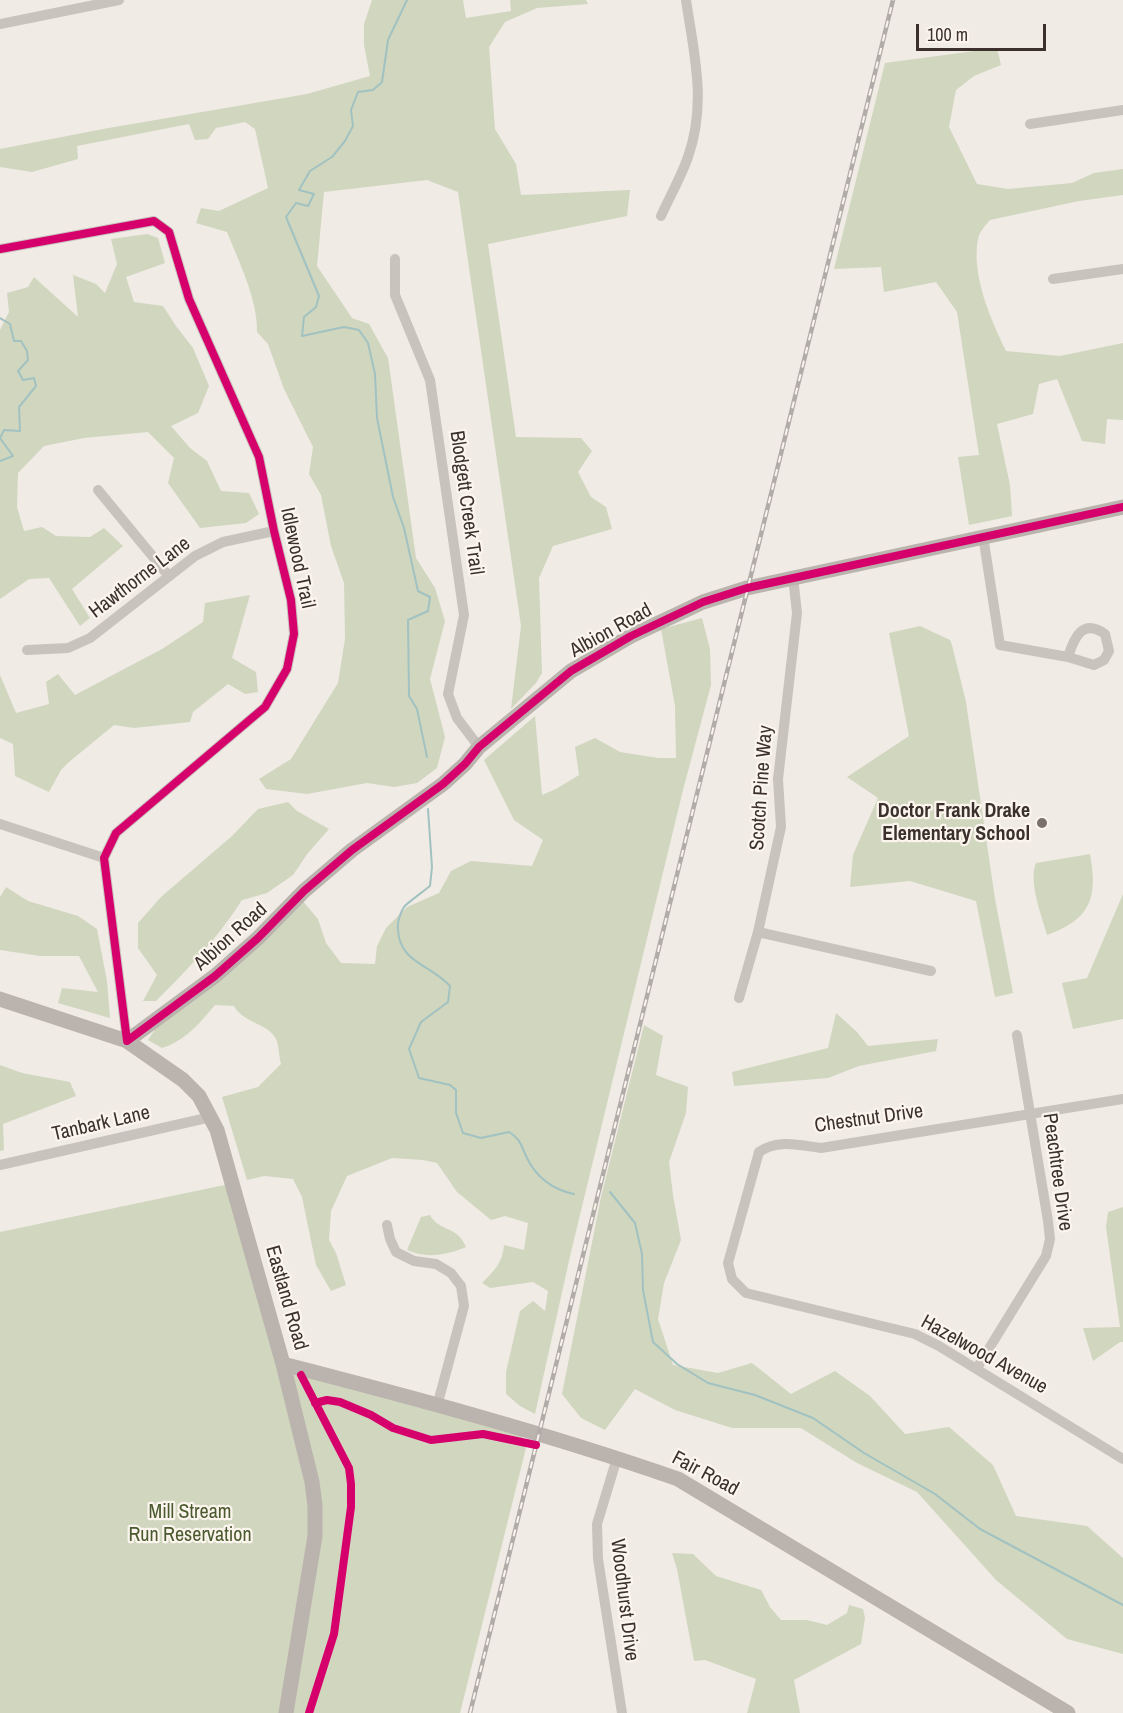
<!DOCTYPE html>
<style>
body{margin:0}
#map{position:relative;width:1123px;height:1713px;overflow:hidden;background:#f0ebe5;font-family:"Archivo Narrow",sans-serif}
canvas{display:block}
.scale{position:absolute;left:916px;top:24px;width:130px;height:27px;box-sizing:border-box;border:3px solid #3b302b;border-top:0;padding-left:8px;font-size:18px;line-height:21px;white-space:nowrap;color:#3b302b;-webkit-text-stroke:4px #fbf5ee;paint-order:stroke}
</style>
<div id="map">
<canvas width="1123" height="1713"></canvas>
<div class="scale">100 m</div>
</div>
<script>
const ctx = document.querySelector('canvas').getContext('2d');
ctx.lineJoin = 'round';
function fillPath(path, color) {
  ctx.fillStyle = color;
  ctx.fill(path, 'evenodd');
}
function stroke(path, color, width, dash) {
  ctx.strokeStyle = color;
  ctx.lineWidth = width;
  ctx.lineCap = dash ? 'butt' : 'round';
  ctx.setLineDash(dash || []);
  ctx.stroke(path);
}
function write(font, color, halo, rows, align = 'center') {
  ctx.font = font + ' "Archivo Narrow",sans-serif';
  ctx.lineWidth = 4.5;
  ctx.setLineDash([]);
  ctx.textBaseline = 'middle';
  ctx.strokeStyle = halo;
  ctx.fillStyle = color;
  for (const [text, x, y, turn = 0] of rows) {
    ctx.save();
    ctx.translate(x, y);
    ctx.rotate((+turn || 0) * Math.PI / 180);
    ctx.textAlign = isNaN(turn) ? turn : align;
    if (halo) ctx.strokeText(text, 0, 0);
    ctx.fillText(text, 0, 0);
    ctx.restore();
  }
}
const green = new Path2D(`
 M 372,0 L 463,0 L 466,18 L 511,11 L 510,0 L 586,0 L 588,4 L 537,8 L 505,22 L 489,47 L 495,129 L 516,164 L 521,195 L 630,190 L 627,216 L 488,244 L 516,437 L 581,438 L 592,451 L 578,472 L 591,497 L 606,507 L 612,529 L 553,546 L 539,578 L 542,673 L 536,683 L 511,709 L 521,626 L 458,192 L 427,180 L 324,192 L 317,266 L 352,318 L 369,324 L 388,358 L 416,558 L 435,588 L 445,621 L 430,679 L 445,737 L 437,768 L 417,783 L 394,787 L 367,783 L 307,794 L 266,789 L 259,779 L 291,759 L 338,683 L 345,639 L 344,583 L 331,546 L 321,495 L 309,474 L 313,447 L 284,389 L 268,344 L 257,332 C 258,300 239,262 227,232 L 196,223 L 201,208 L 219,211 L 268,188 L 255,129 L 245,122 L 216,128 L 208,139 L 195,140 L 189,124 L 77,146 L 78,159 L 32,172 L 0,167 L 0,149 L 103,129 L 307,94 L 370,76 L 364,45 L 364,24 Z
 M 997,48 L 1001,65 L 974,76 L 956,90 L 949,127 L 977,184 L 1008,189 L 1072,183 L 1094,173 L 1123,169 L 1123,195 L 1079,201 L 990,220 C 986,225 979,232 978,239 C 971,275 991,320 1006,351 L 1060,356 L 1123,343 L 1123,420 L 1107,419 L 1105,444 L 1082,441 L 1057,379 L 1039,384 L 1033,414 L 997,424 L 1010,485 L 1012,516 L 969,525 L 958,457 L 979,455 L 957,312 L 936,282 L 884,292 L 881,267 L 834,269 L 885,63 Z
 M 147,234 L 158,238 L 165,263 L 126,277 L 134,302 L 163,306 L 176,326 L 193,348 L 209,386 L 198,413 L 171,426 L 190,448 L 207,461 L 221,491 L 249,493 L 259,514 L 246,523 L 200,528 L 168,483 L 174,458 L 148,432 L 84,438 L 44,446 L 18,473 L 17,507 L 24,531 L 42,527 L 56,536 L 90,537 L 104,528 L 123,546 L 72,589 L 90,618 L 80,626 L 49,578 L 29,579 L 0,599 L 0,330 L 9,312 L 7,293 L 28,287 L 34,277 L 78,317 L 73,275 L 96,284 L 105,293 L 117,264 L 111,239 Z
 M 250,595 L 232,658 L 256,672 L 258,692 L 245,694 L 228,684 L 193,712 L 190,722 L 134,728 L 114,725 L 69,762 L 61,770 L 49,792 L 15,776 L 13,744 L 0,738 L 0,675 L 16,713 L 49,704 L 46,682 L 58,674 L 75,695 L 162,649 L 203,622 L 205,603 Z
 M 702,618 L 710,649 L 711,685 L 683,790 L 571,1252 L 535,1414 L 520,1406 L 506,1394 L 506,1372 L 520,1311 L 533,1301 L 545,1311 L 548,1291 L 533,1282 L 490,1288 L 482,1283 C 494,1271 503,1262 504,1245 L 524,1250 L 528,1223 L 505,1216 L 491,1220 L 457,1192 L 437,1163 L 423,1160 L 392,1158 L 347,1176 L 331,1211 L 329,1240 L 336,1253 L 346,1285 L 331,1291 L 316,1265 L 302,1197 L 293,1179 L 264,1176 L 247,1180 L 222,1097 L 258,1087 L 281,1064 C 279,1056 279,1046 276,1039 C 268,1023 243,1023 234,1006 L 215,1005 C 200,1023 185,1041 162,1048 L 148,1040 L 156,1028 L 302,900 L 318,919 L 326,943 L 341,963 L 375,964 L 377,946 L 386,928 L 407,907 L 439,893 L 451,871 L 471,861 L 532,866 L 543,840 L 514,820 L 484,760 L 535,716 L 542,795 L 556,789 L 579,775 L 575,747 L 595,738 L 620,752 L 658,758 L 676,758 L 675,706 L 661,629 Z
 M 920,626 L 950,640 L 952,645 L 966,702 L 995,899 L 1013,993 L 995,997 L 976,901 L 910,881 L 850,887 L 853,855 L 878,798 L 847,777 L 909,736 L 889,633 Z
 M 288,802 L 297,811 L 329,829 L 308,853 L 293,875 L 267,893 L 242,900 C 217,939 188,969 156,1001 L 143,1001 L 157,975 L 138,948 L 138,923 L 161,897 L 232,836 L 258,809 Z
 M 1090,854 C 1098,898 1091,919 1047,935 C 1042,916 1028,882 1036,863 Z
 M 6,887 L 28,901 L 78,916 L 97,929 L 107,981 L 110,1018 L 58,1003 L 62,988 L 98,992 L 79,956 L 40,956 L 0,950 L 0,897 Z
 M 1123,894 L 1123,1019 L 1073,1029 L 1062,983 L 1087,978 Z
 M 836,1013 L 857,1032 L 868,1046 L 938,1039 L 936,1051 L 859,1066 L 828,1078 L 734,1086 L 732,1072 L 828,1048 Z
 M 644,1025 L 663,1036 L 656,1075 L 688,1087 L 686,1113 L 669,1162 L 673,1195 L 681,1240 L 664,1283 L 658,1319 L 673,1365 L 718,1373 L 752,1363 L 791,1394 L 835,1371 L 870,1396 L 905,1434 L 949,1427 L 993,1465 L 1016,1516 L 1087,1526 L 1123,1558 L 1123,1654 L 1067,1639 L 996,1580 L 917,1492 L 857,1463 L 801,1428 L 732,1428 L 675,1410 L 635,1389 L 605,1430 L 581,1418 L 562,1394 L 601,1197 Z
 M 0,1065 L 22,1073 L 70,1082 L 76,1096 L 3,1124 L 4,1150 L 0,1151 Z
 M 234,1183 L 282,1361 L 524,1431 L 521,1445 L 526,1447 L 524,1456 L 460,1713 L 0,1713 L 0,1232 Z
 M 1123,1207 L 1123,1342 L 1120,1342 L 1093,1361 L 1083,1328 L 1120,1327 L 1106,1227 L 1108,1212 Z
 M 430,1215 C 439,1232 457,1225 466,1247 C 447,1255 427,1259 407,1250 L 421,1217 Z
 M 672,1553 L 693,1554 L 716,1576 L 761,1590 L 770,1607 L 781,1620 L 807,1620 L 827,1625 L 847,1613 L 849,1605 L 863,1609 L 865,1618 L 861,1644 L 794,1680 L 800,1713 L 747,1713 L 756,1679 L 705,1660 L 694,1661 L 677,1569 Z`);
const stream = new Path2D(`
 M 407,0 L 388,40 L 382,82 L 373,90 L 358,92 L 351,110 L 353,126 L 345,141 L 332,157 L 310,171 L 299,190 L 314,194 L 308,206 L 296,203 L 286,217 L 319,296 L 316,307 L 304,317 L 302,336 L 344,327 L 359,330 L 368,343 L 375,374 L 377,418 L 393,497 L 404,528 L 418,591 L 430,597 L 428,611 L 408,620 L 409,696 L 417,709 L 427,757
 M 0,318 L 10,324 L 14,341 L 21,341 L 27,351 L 28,360 L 18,371 L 23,380 L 34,378 L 36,386 L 19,407 L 20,431 L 4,430 L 0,438 L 13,456 L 0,461
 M 428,809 L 432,867 L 430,886 C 424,891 407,903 404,907 C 400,913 397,923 398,930 C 400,963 430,964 450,986 L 448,1002 L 421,1022 L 409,1049 L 419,1078 L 450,1085 L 456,1090 L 456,1113 L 463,1133 L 481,1138 L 509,1132 C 521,1139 521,1146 527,1158 C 536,1177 553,1190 574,1194
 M 610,1192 L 635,1223 L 642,1254 L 643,1290 L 653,1342 L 677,1364 L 708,1383 L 755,1395 L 813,1418 L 864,1453 L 935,1494 L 980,1529 L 1123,1605`);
const street = new Path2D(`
 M 0,24 L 119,0
 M 1030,124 L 1123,110
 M 661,216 C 670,196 681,177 688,157 C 707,103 694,54 686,0
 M 0,249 L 154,221 L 169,232 L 189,299 L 259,457 L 274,531 L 291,600 L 294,634 L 287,669 L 265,707 L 116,833 L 104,858 L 127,1041
 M 395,259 L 395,295 L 430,380 L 464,615 L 448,694 L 457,718 L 479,747
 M 1053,279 L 1123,269
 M 98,490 L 168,575
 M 983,536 L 1000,645 L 1068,657 L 1094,665 L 1104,660 L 1109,651 L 1105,634 C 1082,618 1074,638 1068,657
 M 27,650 L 68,648 L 90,638 L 195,556 L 223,542 L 274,531
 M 0,824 L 104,858
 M 758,932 L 931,971
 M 739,998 L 758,932 L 781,827 L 778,779 L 797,613 L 793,577
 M 1123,1099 L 821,1148 C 799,1145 778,1139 759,1152 L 728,1263 L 732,1279 L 746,1293 L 915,1334 L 939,1346 L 1123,1459
 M 0,1165 L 211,1117
 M 387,1225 L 390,1239 L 396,1252 L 414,1261 L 436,1264 L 451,1273 L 461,1286 L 464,1306 L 437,1406
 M 977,1368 L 1046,1256 L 1050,1239 L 1048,1221 L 1017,1035
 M 617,1458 L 597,1524 L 598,1559 L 622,1713`);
const secondary = new Path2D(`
 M 0,999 L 127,1041 L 183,1080 L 199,1096 L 217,1130 L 283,1364 L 312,1482 L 315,1506 L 315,1536 L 286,1713
 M 127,1041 L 215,976 L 258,938 L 304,891 L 352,850 L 443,784 L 465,764 L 479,747 L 571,671 L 631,636 L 703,602 L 747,588 L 1123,507
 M 283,1364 C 415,1398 549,1434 678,1479 L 1068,1713`);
const rail = new Path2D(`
 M 470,1713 L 893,0`);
const cycleway = new Path2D(`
 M 0,249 L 154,221 L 169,232 L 189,299 L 259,457 L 274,531 L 291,600 L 294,634 L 287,669 L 265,707 L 116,833 L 104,858 L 127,1041 L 215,976 L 258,938 L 304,891 L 352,850 L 443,784 L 465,764 L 479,747 L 571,671 L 631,636 L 703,602 L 747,588 L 1123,507
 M 301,1375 L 349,1468 L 351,1484 L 351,1507 L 334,1634 L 309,1713
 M 315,1403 L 327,1400 L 340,1402 L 371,1415 L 393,1428 L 431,1440 L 483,1434 L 536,1445`);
const markers = [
 [1042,823,6,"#7a716c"]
];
const streetNames = [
 ["Blodgett Creek Trail",466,503,82],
 ["Idlewood Trail",297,558,78],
 ["Hawthorne Lane",140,578,-37],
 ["Albion Road",611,631,-29],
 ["Scotch Pine Way",762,788,-86],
 ["Albion Road",231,937,-42],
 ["Chestnut Drive",869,1119,-8],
 ["Tanbark Lane",101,1124,-13],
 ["Peachtree Drive",1057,1172,82],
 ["Eastland Road",286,1298,74],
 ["Hazelwood Avenue",984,1355,29],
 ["Fair Road",705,1474,28],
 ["Woodhurst Drive",624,1600,83]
];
const poiNames = [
 ["Doctor Frank Drake",1030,812],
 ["Elementary School",1030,835]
];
const parkNames = [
 ["Mill Stream",190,1513],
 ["Run Reservation",190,1536]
];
fillPath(green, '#d1d6bf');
stroke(stream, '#a1c2c1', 2);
stroke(street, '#c9c3be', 10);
stroke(secondary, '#bab3ae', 15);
stroke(rail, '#b1aca8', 4.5);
stroke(rail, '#fbf5ee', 2, [7]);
stroke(cycleway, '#d6006c', 8);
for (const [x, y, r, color] of markers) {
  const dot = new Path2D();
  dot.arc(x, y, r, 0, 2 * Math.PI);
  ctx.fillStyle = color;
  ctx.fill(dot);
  stroke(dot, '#fbf5ee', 2);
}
write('20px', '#3b302b', '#fbf5ee', streetNames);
write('bold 20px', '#3b302b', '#fbf5ee', poiNames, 'right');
write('20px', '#4a5a2e', '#fbf5ee', parkNames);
</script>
